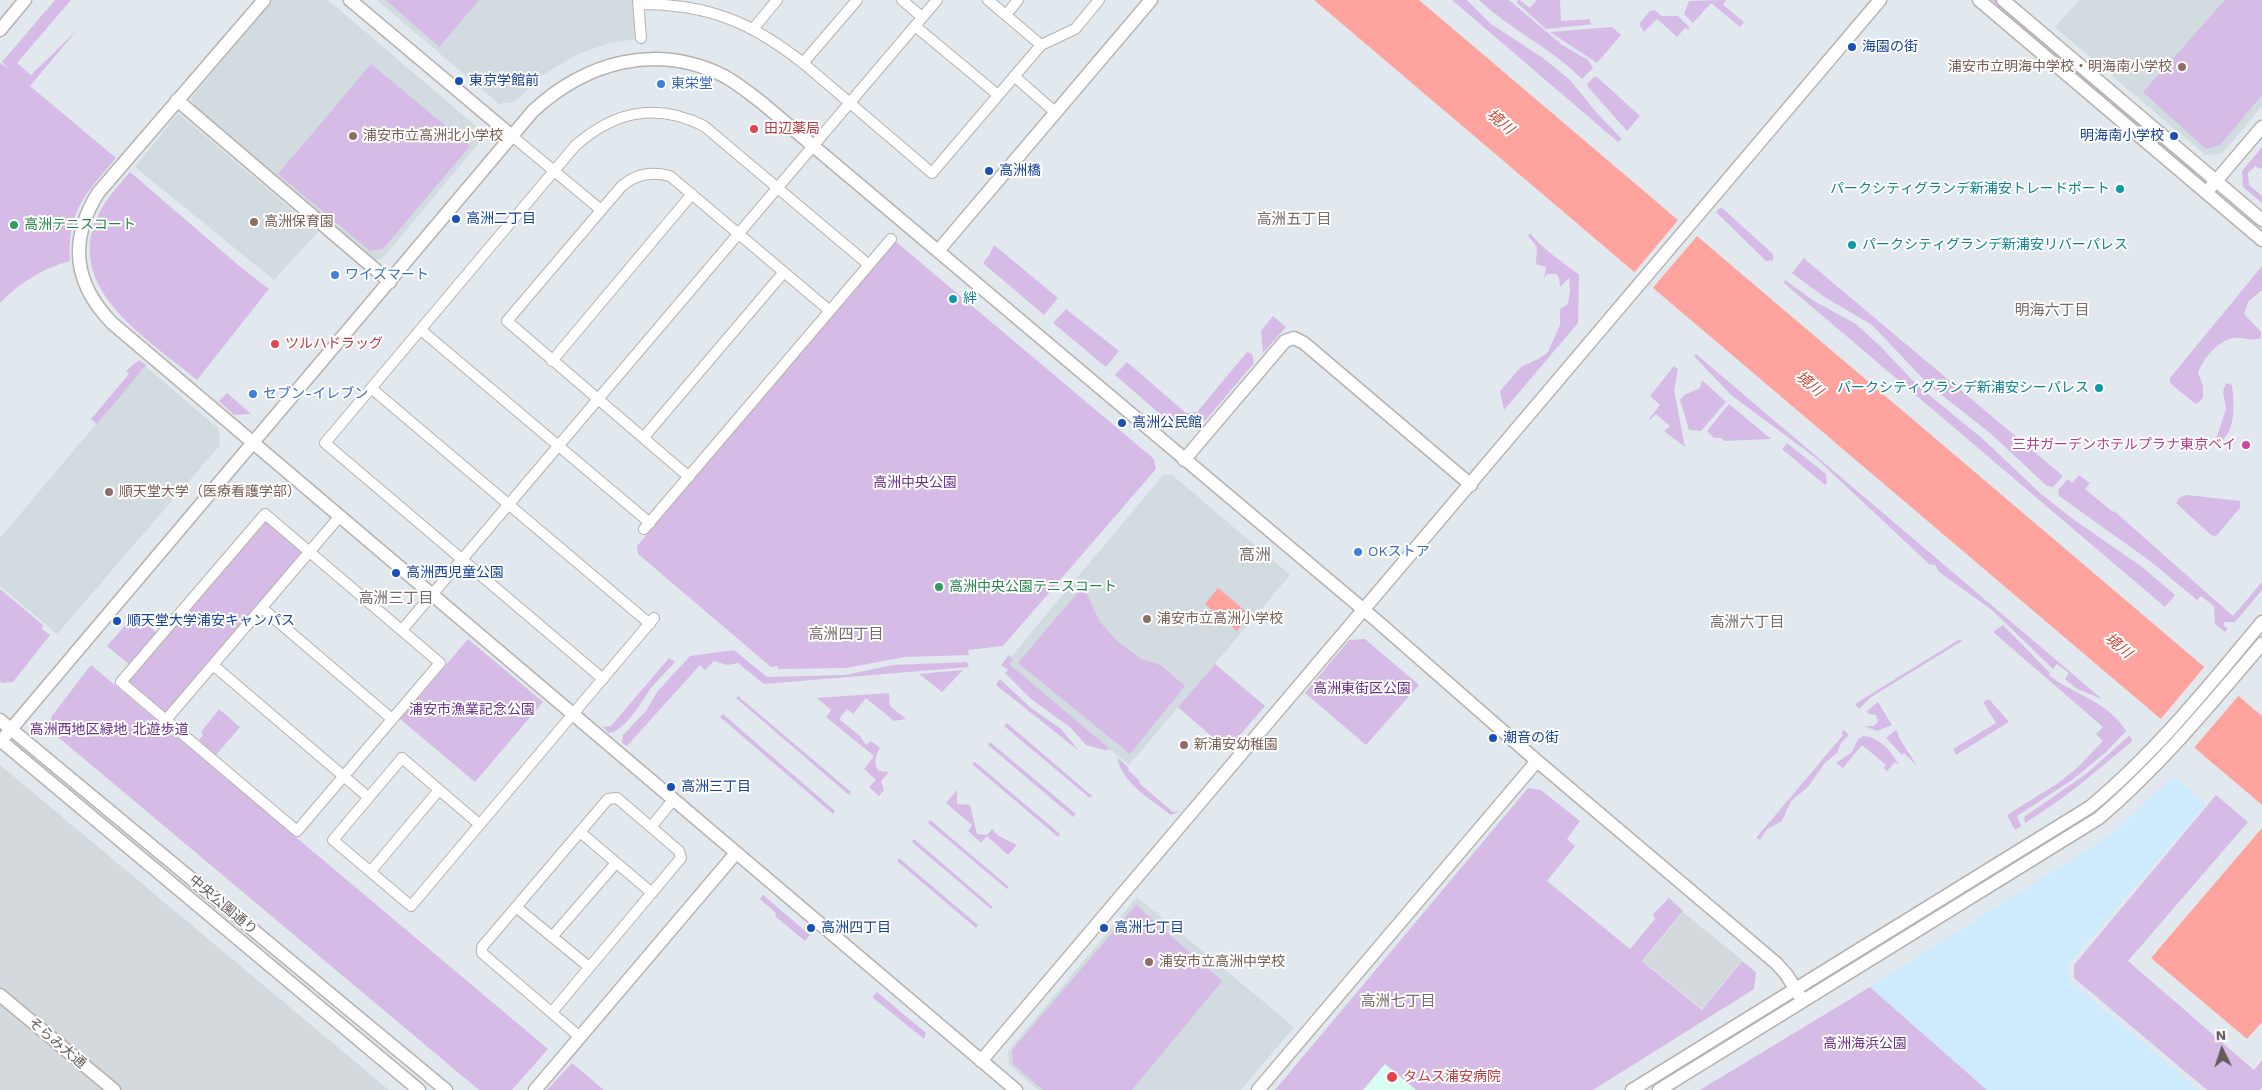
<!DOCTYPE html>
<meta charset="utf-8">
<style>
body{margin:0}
#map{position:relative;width:2262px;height:1090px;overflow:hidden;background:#e1e9ee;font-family:"Work Sans",sans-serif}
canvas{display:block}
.north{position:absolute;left:2197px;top:1025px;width:50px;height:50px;-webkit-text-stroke:4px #fff;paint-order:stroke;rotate:356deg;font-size:14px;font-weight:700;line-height:20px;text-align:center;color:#635b59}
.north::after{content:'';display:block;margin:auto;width:18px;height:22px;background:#635b59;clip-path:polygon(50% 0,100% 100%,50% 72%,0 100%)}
</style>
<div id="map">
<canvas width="2262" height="1090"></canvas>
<div class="north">N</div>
</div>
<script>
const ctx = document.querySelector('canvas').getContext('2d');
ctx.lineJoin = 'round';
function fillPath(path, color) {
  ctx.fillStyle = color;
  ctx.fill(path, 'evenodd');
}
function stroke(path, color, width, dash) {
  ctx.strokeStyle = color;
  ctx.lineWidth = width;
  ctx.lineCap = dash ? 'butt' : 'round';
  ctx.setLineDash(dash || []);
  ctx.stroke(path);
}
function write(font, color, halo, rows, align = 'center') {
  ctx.font = font + ' "Work Sans","Noto Sans JP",sans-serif';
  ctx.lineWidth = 4;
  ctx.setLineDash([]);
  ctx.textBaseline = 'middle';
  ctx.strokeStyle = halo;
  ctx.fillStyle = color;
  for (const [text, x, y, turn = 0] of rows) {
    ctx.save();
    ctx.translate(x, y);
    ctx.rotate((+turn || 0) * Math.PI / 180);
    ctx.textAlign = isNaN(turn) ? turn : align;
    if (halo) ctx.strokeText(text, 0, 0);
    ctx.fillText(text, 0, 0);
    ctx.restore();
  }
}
const industrial = new Path2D(`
 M 0,765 L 389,1090 L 0,1090 Z
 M 1683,912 L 1742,960 L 1702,1009 L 1643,961 Z`);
const education = new Path2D(`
 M 274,0 L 328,0 L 478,128 L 479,143 L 382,259 L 374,260 L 193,106 L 191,98 Z
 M 377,0 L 634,0 L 638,39 L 609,43 L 576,55 L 543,75 L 515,102 L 499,104 Z
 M 2079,0 L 2262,0 L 2262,106 L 2222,154 L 2205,155 L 2055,27 Z
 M 178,113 L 318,232 L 274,280 L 135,167 Z
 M 145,366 L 219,429 L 220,445 L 57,634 L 0,586 L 0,538 Z
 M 1171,474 L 1290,575 L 1129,765 L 1005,664 L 1163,475 Z
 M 1137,897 L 1294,1027 L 1241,1090 L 1038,1090 L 1009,1065 L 1008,1051 Z`);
const medical = new Path2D(`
 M 1388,1058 L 1427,1090 L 1361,1090 Z`);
const green = new Path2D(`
 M 55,0 L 71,0 L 17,63 L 31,75 L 78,29 L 30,86 L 116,158 C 86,194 67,210 70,261 C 43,268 19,283 0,303 L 0,63 L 9,69 L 2,62 Z
 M 386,0 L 479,0 L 439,47 Z
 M 1452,0 L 1467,0 L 1491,24 L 1543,58 L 1570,80 L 1596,112 L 1622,139 L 1618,142 Z
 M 1479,0 L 1509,0 L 1561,44 L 1588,60 L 1593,68 L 1582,79 C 1550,47 1512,31 1479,0 Z
 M 1520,0 L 1530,8 L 1537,0 L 1560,0 L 1561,21 L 1590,19 L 1590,23 L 1594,24 L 1546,29 L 1517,3 L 1518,0 Z
 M 1726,0 L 1723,5 L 1744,22 L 1740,27 L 1711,3 L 1693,23 L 1684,14 L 1689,1 Z
 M 1992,0 L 1996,0 L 2197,171 L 2193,175 L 2012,21 Z
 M 2225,0 L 2262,0 L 2262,95 L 2220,145 L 2206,149 L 2143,92 Z
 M 1654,10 L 1662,16 L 1678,16 L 1690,28 L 1688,30 L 1685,28 L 1677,37 L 1657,19 L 1644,32 L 1639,24 L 1650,11 Z
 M 1612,27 L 1621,35 L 1597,63 L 1550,32 Z
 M 371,64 L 470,146 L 383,249 L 370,251 L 278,174 Z
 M 1594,77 L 1597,77 L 1640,116 L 1627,131 L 1588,87 L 1587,84 Z
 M 2262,147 L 2262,167 L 2260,169 L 2255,166 L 2248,173 L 2249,185 L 2262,196 L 2262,203 L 2243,187 L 2242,171 Z
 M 130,172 L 244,270 L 269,289 L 197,380 C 151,341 68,293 95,222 C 103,202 117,187 130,172 Z
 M 1721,207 L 1773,254 L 1773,260 L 1766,261 L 1716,212 Z
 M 1530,233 C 1543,250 1562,261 1579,275 L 1578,323 L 1504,410 L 1500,391 L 1521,367 L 1540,358 L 1548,352 L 1560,325 L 1560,309 L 1568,304 L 1570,290 L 1569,278 L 1560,287 L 1559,278 L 1556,274 L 1547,274 L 1544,279 L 1546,267 L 1536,264 L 1537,247 L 1528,236 Z
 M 895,241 L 1154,459 L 1156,469 L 1003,646 L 968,650 L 969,655 L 905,657 L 846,668 L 778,669 L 778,666 L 771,667 L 638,554 L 637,546 Z
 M 994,245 L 1058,298 L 1044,315 L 983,263 L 990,254 Z
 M 1804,258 L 1807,261 L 2063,476 L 2053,487 L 2047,486 L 1990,433 L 1929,385 L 1872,325 L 1823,296 L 1792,273 Z
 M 2262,266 L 2262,290 L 2248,302 L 2244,314 L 2261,332 L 2261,338 C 2252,342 2243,337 2234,338 C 2218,340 2203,359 2198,373 L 2203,386 L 2203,398 L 2197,404 L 2193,402 L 2170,383 L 2170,378 Z
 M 1785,280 L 1814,301 L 1856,324 L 1880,346 L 1917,385 L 1984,440 L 2041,494 L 2073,519 L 2142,567 L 2175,595 L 2165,607 L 1784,283 Z
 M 1066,309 L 1119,351 L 1106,367 L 1053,323 Z
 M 1273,316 L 1286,327 L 1263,353 L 1261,331 Z
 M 1247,352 L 1252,354 L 1254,363 L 1205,421 L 1200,417 L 1197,420 L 1188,421 L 1180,428 L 1176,428 L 1115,375 L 1127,362 L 1186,413 L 1197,412 Z
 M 1696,354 L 2102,699 L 2077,689 L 2065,679 L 2069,673 L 2057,664 L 2053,669 L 1992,610 L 1939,572 L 1935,565 L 1929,564 L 1816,458 L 1731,395 L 1694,356 Z
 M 139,360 L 146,365 L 97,424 L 91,419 L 129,374 L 126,371 Z
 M 1674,366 L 1678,369 L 1674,390 L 1685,447 L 1664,431 L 1670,426 L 1656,414 L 1650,420 L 1649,419 L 1660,405 L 1650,396 Z
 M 1702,380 L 1726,402 L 1701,431 L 1689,430 L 1680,400 L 1684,395 L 1700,388 Z
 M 2226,383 L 2232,385 C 2234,403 2237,431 2219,443 L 2216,439 L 2226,409 L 2223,392 Z
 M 227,393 L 251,414 L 234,415 L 219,401 Z
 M 1729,404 L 1771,439 L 1724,441 L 1721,438 L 1714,438 L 1707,431 Z
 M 1787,443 L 1826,474 L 1827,483 L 1825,485 L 1782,449 Z
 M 2079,475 L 2090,483 L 2085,489 L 2113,512 L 2114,511 L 2233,616 L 2262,582 L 2262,590 L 2235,622 L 2225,622 L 2223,625 L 2228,629 L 2225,632 L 2215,624 L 2214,606 L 2201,596 L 2197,600 L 2150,561 L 2059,496 L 2058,490 L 2068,479 L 2072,483 Z
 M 2187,495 L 2240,501 L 2240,508 L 2216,536 L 2211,535 L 2176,503 L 2180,497 Z
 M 268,522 L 301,550 L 302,554 L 168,712 L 163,712 L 131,686 L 129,680 L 263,523 Z
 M 1083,586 L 1100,622 L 1117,641 L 1140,658 L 1162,666 L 1185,686 L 1130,754 L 1018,663 Z
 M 0,589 L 43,625 L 42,629 L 50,635 L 13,682 L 2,683 L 0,681 Z
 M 135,614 L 157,633 L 130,665 L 107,646 Z
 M 2003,625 L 2050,673 L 2049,675 C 2072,694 2108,701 2126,731 L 2105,753 L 2072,780 L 2017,816 L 2021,826 L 2015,830 L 2007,815 L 2058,783 L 2077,768 L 2103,741 L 2096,734 L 2103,727 L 1993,632 Z
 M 468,639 L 543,702 L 475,782 L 400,719 Z
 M 1365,639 L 1419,685 L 1366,745 L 1305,693 L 1349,640 Z
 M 1960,639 L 1962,641 L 1871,697 L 1859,709 L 1855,704 Z
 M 734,650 L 767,677 L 845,675 L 893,665 L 967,662 L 969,667 L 764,684 L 738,663 L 727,665 L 714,661 L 705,670 L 700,665 L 627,746 L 622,743 L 623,735 L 646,711 L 657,692 L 690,656 Z
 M 1009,655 L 1013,659 L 1009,664 L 1110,749 L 1105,750 L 1086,745 L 1071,728 L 1031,699 L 1005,673 L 1008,670 L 1001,665 Z
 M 669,658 L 675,662 C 667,671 658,679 651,688 C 643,700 624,732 609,733 L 603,727 L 611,726 Z
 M 1215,664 L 1265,706 L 1227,750 L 1178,707 Z
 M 91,665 L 548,1049 L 512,1090 L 479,1090 L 52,732 L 51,717 Z
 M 963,670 L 942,692 L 919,674 Z
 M 1000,679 L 1031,708 L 1061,729 L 1079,751 L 996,685 Z
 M 889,693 L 890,706 L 906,719 L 894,721 L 866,698 L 853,714 L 847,709 L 839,719 L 860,736 L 866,745 L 871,741 L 880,748 C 875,755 873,765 879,771 L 889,772 L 881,781 L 884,790 L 879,796 L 869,787 L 876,780 L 864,769 L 874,756 L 826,717 L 831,710 L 817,698 Z
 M 738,696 L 851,792 L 849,795 L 736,698 Z
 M 1989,699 L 2009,722 L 1956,755 L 1953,749 L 1996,723 L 1983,702 Z
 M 1878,702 L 1892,725 L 1877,731 L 1864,726 L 1873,726 L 1878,722 L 1876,715 L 1869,714 L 1867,711 Z
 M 219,709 L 240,727 L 216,755 L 199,740 L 203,735 L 201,732 Z
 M 723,714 L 835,811 L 833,814 L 720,717 Z
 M 1007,723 L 1092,796 L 1090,798 L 1004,726 Z
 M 1844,730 L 1849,735 L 1841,743 L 1837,753 L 1825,763 L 1808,787 L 1791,801 L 1782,821 L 1767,829 L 1760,840 L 1756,838 L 1843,735 L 1841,733 Z
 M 1896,730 L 1899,734 L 1898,736 L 1917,766 L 1904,753 L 1902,755 L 1886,738 Z
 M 2130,735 L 2132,741 C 2097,771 2064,799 2025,823 L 2024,817 L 2086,774 Z
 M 1863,736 C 1880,737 1891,751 1899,765 L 1895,762 L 1887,771 L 1884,768 L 1886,765 L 1862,745 L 1843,768 L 1836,763 L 1852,752 L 1858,739 Z
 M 990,742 L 1076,814 L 1073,817 L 988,745 Z
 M 1117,757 L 1129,768 L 1128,770 L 1140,781 L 1139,783 L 1173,812 L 1181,811 L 1171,815 C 1151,799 1122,784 1117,757 Z
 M 975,762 L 1060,834 L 1058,837 L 972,764 Z
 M 1528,788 L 1541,790 L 1580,821 L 1567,839 L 1575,846 L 1547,881 L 1630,949 L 1655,919 L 1653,914 L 1669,898 L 1683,911 L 1642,961 L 1702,1010 L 1742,961 L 1756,972 L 1754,989 L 1593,1090 L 1416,1090 L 1385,1064 L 1363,1090 L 1275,1090 Z
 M 957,790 L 957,804 L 970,805 L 977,834 L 987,835 L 992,829 L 999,836 L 1017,845 L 1008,855 L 987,836 L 981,843 L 968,831 L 972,825 L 946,803 Z
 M 2216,795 L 2248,822 L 2128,961 L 2254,1070 L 2262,1060 L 2262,1088 L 2259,1090 L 2207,1090 L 2074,978 L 2074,965 Z
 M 930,820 L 1009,887 L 1007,889 L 928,823 Z
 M 914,839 L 993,907 L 991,909 L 912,842 Z
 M 899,858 L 978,925 L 976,928 L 897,861 Z
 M 763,895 L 810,935 L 805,941 L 775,916 L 776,913 L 760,899 Z
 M 1136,905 L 1222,981 L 1132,1090 L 1043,1090 L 1013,1064 L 1012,1050 Z
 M 1870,987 L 1987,1090 L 1700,1090 Z
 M 877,992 L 926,1033 L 924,1039 L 872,997 Z
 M 572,1063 L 604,1090 L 547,1090 Z`);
const sand = new Path2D(`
 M 2174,776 L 2206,804 L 2068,965 L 2070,981 L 2199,1090 L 1987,1090 L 1870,987 L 2110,835 Z`);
const water = new Path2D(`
 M 1314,0 L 1419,0 L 2262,716 L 2262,805 Z
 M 1218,588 L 1250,615 L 1237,631 L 1205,604 Z
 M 2262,828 L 2262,1022 L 2247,1039 L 2151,958 Z`);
const pier = new Path2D(`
 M 1679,219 L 1698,235 L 1651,290 L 1633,274 Z
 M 2206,665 L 2240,694 L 2193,749 L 2159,721 Z`);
const minor = new Path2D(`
 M 638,0 L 641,38
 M 902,0 L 922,17
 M 988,0 L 1041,45
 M 639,4 C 707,4 750,21 803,63 L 932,173 L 1041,45 L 1075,29 L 1099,0
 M 1006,15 L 1018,0
 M 915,26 L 998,95
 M 753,29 L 777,0
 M 803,63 L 857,0
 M 1014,76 L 1056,113
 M 512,136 L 601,210
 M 421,330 L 650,523
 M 552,361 L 692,194
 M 371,388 L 650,624
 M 644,437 L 784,272
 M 689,477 L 507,321 L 620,188 C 634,174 651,171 670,176 L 830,311
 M 265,514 L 440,663 L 297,831 L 121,682 Z
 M 644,529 L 891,239
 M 262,608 L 392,719
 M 402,630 L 937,0
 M 213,665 L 368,797
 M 603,679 L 325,443 L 575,146 C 614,111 656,102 704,126 L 869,265
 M 165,721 L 340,516
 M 479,824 L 402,758 L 333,840 L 411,906 L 654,618
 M 651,827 L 673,800
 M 580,832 L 652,893
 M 371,871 L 439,790
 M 516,907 L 589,967
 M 552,937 L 616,863
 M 552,1012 L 681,858 L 679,851 L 617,798 L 608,799 L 482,947 L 482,953 L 580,1037`);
const tertiary = new Path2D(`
 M 264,0 L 98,193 C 69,240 73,283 112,323 L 1016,1090
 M 350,0 L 512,136
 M 1979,0 L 2262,240
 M 2003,0 L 2262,220
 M 0,30 L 25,0
 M 177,100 L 390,282
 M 2210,188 L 2262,127
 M 938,251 L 1151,0
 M 1184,460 L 1285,341 L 1294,338 L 1304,343 L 1471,485
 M 0,720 L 446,1090
 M 0,740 L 419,1090
 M 1,741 L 533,111 C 586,62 656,42 724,76 C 737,83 749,93 761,102 L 1377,621 L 1537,761 L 1776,963 L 1786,974 L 1803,1001
 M 0,995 L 114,1090
 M 981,1061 L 1880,0
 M 535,1090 L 736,853
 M 1258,1090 L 1537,761
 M 1632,1090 L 2090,807 C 2155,753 2208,687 2262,622
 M 1659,1090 L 2099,818 C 2160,766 2210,705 2262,644`);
const markers = [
 [1852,47,5,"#1a4fb4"],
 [2182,67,5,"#8d6e63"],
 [459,81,5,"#1a4fb4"],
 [661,84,5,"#3f7fe0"],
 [754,129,5,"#e0444e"],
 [353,136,5,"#8d6e63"],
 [2174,136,5,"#1a4fb4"],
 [989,171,5,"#1a4fb4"],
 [2120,189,5,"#0f9aa8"],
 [456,219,5,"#1a4fb4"],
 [254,222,5,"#8d6e63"],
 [14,225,5,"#2e9e5b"],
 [1852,245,5,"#0f9aa8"],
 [335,275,5,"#3f7fe0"],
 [953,299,5,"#0f9aa8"],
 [275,344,5,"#e0444e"],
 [2099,388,5,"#0f9aa8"],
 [253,394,5,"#3f7fe0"],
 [1122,423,5,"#1a4fb4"],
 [2246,445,5,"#d1479c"],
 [109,492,5,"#8d6e63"],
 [1358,552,5,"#3f7fe0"],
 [396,573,5,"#1a4fb4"],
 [939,587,5,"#2e9e5b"],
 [1147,619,5,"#8d6e63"],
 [117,621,5,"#1a4fb4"],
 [1493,738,5,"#1a4fb4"],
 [1184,745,5,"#8d6e63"],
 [671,787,5,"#1a4fb4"],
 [811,928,5,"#1a4fb4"],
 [1104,928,5,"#1a4fb4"],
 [1149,962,5,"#8d6e63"],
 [1392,1077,6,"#e0444e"]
];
const transitNames = [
 ["海園の街",1862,47],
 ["東京学館前",469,81],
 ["明海南小学校",2164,136,"right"],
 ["高洲橋",999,171],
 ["高洲二丁目",466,219],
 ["高洲公民館",1132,423],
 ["高洲西児童公園",406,573],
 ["順天堂大学浦安キャンパス",127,621],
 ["潮音の街",1503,738],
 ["高洲三丁目",681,787],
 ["高洲四丁目",821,928],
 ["高洲七丁目",1114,928]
];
const educationNames = [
 ["浦安市立明海中学校・明海南小学校",2172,67,"right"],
 ["浦安市立高洲北小学校",363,136],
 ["高洲保育園",264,222],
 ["順天堂大学（医療看護学部）",119,492],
 ["浦安市立高洲小学校",1157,619],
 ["新浦安幼稚園",1194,745],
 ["浦安市立高洲中学校",1159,962]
];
const shopNames = [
 ["東栄堂",671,84],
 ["ワイズマート",345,275],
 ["セブン-イレブン",263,394],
 ["OKストア",1368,552]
];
const healthNames = [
 ["田辺薬局",764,129],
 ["ツルハドラッグ",285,344],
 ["タムス浦安病院",1403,1077]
];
const cultureNames = [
 ["パークシティグランデ新浦安トレードポート",2110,189],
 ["パークシティグランデ新浦安リバーパレス",1862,245,"left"],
 ["絆",963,299,"left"],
 ["パークシティグランデ新浦安シーパレス",2089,388]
];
const leisureNames = [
 ["高洲テニスコート",24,225],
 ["高洲中央公園テニスコート",949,587]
];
const hotelNames = [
 ["三井ガーデンホテルプラナ東京ベイ",2236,445]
];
const parkNames = [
 ["高洲中央公園",915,483],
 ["高洲東街区公園",1362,689],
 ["浦安市漁業記念公園",472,710],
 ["高洲西地区緑地 北遊歩道",109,730],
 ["高洲海浜公園",1865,1044]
];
const streetNames = [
 ["中央公園通り",223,905,40],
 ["そらみ大通",57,1043,40]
];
const waterNames = [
 ["境川",1500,122,40],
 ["境川",1809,384,40],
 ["境川",2118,646,40]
];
const neighbourhoodNames = [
 ["高洲五丁目",1294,220],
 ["明海六丁目",2052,311],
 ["高洲三丁目",396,599],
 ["高洲六丁目",1747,623],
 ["高洲四丁目",846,635],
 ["高洲七丁目",1398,1002]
];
const quarterNames = [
 ["高洲",1255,555]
];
fillPath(industrial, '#d3d9dc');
fillPath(education, '#d1dbe0');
fillPath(medical, '#dafdf2');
fillPath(green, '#d6bbe7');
fillPath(sand, '#cdebfc');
fillPath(water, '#ffa39f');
fillPath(pier, '#e1e9ee');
stroke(minor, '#b7b1af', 12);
stroke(tertiary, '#b7b1af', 15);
stroke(minor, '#fff', 10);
stroke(tertiary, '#fff', 12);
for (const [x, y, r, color] of markers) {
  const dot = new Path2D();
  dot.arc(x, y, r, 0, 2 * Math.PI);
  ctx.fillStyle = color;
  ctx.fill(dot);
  stroke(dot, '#fff', 2);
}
write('14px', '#164399', '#fff', transitNames, 'left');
write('14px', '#785e54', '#fff', educationNames, 'left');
write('14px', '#366cbe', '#fff', shopNames, 'left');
write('14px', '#be3a42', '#fff', healthNames, 'left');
write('14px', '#0d838f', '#fff', cultureNames, 'right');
write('14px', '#27864d', '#fff', leisureNames, 'left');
write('14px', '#b23c85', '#fff', hotelNames, 'right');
write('14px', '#6b308b', '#fff', parkNames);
write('14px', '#635b59', '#fff', streetNames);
write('italic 15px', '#ca4b3a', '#fff', waterNames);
write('15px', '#756b6a', '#fff', neighbourhoodNames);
write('16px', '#756b6a', '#fff', quarterNames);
</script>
